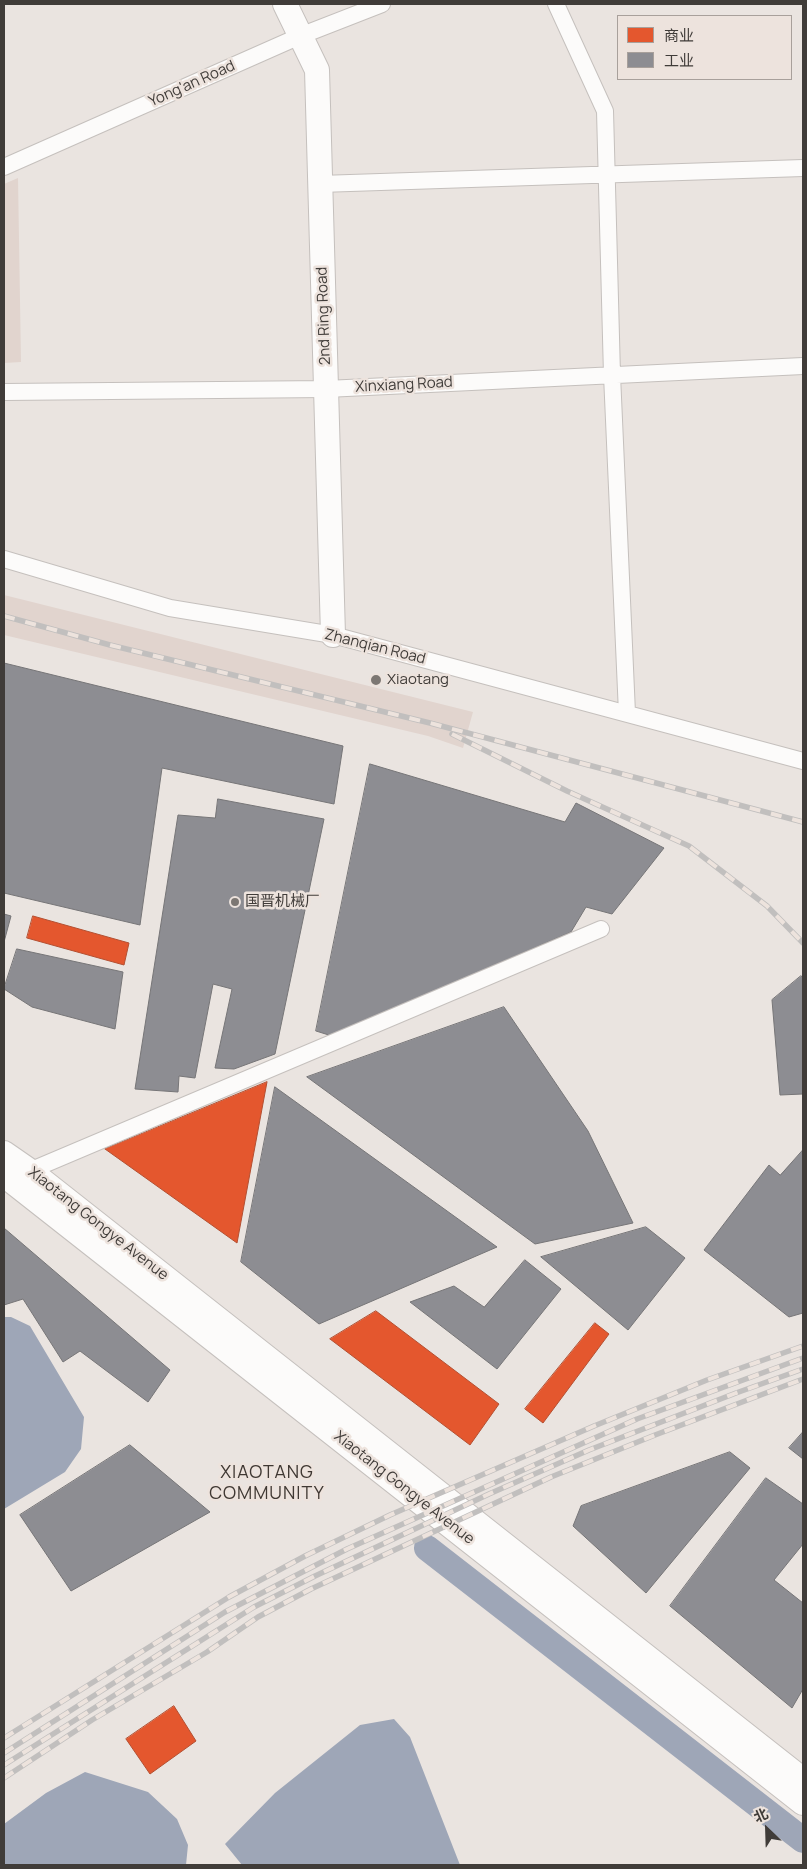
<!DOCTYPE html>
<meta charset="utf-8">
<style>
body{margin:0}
#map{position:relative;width:807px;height:1869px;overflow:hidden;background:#eae4e0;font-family:Manrope,"Noto Sans SC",sans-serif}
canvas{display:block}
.frame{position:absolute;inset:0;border:5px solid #403c39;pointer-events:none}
.legend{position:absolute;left:617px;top:15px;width:175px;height:65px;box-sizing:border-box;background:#ede3dd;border:1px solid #a8a09b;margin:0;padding:6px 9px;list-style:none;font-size:15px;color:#403c39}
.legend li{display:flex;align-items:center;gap:10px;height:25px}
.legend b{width:25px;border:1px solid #a8a09b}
.north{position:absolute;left:742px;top:1804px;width:50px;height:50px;-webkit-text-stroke:4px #ede3dd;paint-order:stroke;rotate:336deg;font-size:14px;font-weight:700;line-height:20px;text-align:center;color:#403c39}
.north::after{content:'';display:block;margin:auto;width:18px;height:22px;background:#403c39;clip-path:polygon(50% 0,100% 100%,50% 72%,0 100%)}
</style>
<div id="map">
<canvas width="807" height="1869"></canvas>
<div class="frame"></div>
<ul class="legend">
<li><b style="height:14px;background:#e4572e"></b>商业</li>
<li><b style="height:14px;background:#8d8d92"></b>工业</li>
</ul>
<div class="north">北</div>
</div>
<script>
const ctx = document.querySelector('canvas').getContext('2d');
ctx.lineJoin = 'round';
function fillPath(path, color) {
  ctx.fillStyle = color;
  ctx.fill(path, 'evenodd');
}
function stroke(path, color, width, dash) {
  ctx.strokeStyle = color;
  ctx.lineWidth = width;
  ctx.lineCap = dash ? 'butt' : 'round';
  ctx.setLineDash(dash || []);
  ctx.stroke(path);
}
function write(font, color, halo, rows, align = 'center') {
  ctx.font = font + ' Manrope,"Noto Sans SC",sans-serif';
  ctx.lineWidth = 5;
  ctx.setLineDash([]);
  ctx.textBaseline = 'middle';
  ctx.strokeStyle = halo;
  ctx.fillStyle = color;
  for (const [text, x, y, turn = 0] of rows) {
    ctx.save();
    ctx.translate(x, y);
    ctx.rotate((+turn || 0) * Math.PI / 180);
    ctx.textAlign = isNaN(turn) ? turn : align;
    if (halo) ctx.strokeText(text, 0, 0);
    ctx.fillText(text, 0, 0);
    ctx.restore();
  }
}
const built = new Path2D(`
 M 18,178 L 21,362 L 4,363 L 4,184 Z
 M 4,595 L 473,712 L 463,748 L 428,736 L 4,635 Z`);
const water = new Path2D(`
 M 4,1317 L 11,1317 L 30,1326 L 84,1417 L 81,1449 L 65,1472 L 4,1509 Z
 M 394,1719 L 410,1737 L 460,1865 L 242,1865 L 225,1844 L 275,1793 L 360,1725 Z
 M 85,1772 L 148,1792 L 177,1819 L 188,1845 L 186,1865 L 4,1865 L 4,1824 L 46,1793 Z`);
const shops = new Path2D(`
 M 33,916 L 129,943 L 124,965 L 27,938 Z
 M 267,1082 L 237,1243 L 105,1149 Z
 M 376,1311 L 499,1404 L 470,1445 L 330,1339 Z
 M 595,1323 L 609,1334 L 543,1423 L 525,1409 Z
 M 174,1706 L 196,1741 L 150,1774 L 126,1739 Z`);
const industry = new Path2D(`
 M 4,663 L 343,746 L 334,804 L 162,768 L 140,925 L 4,893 Z
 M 370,764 L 565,822 L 576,803 L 664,848 L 612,914 L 586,907 L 571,932 L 332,1036 L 316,1031 Z
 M 218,799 L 324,819 L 275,1054 L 234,1069 L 215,1068 L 232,989 L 213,984 L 195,1078 L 179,1076 L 178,1092 L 135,1089 L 178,815 L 215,818 Z
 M 4,914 L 11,916 L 4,942 Z
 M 17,949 L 123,972 L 115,1029 L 32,1007 L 4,989 Z
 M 801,976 L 803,977 L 803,1094 L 780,1095 L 772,1000 Z
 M 504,1007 L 588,1131 L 633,1223 L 535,1244 L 307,1077 Z
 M 275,1087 L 497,1247 L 319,1324 L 241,1262 Z
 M 803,1150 L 803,1313 L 789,1317 L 704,1250 L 769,1165 L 780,1175 Z
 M 646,1227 L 685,1258 L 628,1330 L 541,1257 Z
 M 4,1228 L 170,1370 L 148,1402 L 80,1351 L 63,1362 L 23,1299 L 4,1305 Z
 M 525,1260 L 561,1289 L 497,1369 L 410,1302 L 454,1286 L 484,1307 Z
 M 803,1432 L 803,1459 L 789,1448 Z
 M 130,1445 L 210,1512 L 71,1591 L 20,1515 Z
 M 730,1452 L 750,1468 L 646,1593 L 573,1526 L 581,1506 Z
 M 766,1478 L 803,1504 L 803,1544 L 774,1580 L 803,1603 L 803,1689 L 792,1708 L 670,1606 Z`);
const river = new Path2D(`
 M 427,1548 L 803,1840`);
const street = new Path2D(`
 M 556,4 L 605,111 L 612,375 L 627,713
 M 4,167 L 300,36 L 382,4
 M 320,184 L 803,168
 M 4,392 L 326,389 L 803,366
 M 4,559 L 170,608 L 333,635 L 803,761
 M 22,1174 L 601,929`);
const secondary = new Path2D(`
 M 285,4 L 317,70 L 333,635
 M 4,1153 L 30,1171 L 803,1780
 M 4,1175 L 803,1803`);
const rail = new Path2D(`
 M 4,616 L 110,645 L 430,723 L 803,822
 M 452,734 L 567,791 L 689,846 L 767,906 L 803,943
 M 4,1738 L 229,1597 L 305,1556 L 390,1515 L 594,1426 L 707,1380 L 803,1346
 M 4,1753 L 225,1612 L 347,1549 L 637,1419 L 803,1358
 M 4,1765 L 254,1607 L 315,1576 L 489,1494 L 589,1450 L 736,1393 L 803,1369
 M 4,1778 L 92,1720 L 207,1652 L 258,1617 L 311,1589 L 551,1477 L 655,1435 L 803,1379`);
const markers = [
 [376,680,6,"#7c7773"],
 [235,902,5,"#7c7773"]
];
const streetNames = [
 ["Yong'an Road",192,84,-24],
 ["2nd Ring Road",324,316,-92],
 ["Xinxiang Road",404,385,-3],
 ["Zhanqian Road",375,647,14],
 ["Xiaotang Gongye Avenue",98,1224,38],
 ["Xiaotang Gongye Avenue",404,1488,38]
];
const poiNames = [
 ["Xiaotang",387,680],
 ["国晋机械厂",245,902]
];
const quarterNames = [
 ["XIAOTANG",267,1473],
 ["COMMUNITY",267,1494]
];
fillPath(built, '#e1d4ce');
fillPath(water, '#9ea6b7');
fillPath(shops, '#e4572e');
stroke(shops, '#b34f31', 1);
fillPath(industry, '#8d8d92');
stroke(industry, '#767577', 1);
stroke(river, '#9ea6b7', 26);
stroke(street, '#c5c0bd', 18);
stroke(secondary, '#c5c0bd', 26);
stroke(street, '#fcfbfa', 16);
stroke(secondary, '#fcfbfa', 24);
stroke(rail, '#c1bfbe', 5.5);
stroke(rail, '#ede3dd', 4, [11]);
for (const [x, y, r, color] of markers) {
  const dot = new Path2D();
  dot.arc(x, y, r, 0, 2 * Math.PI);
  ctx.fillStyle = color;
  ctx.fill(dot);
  stroke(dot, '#ede3dd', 2);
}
write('15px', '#403c39', '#ede3dd', streetNames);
write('15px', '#403c39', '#ede3dd', poiNames, 'left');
ctx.letterSpacing = '1px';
write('18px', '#3f3833', '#ede3dd', quarterNames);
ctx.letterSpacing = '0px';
</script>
